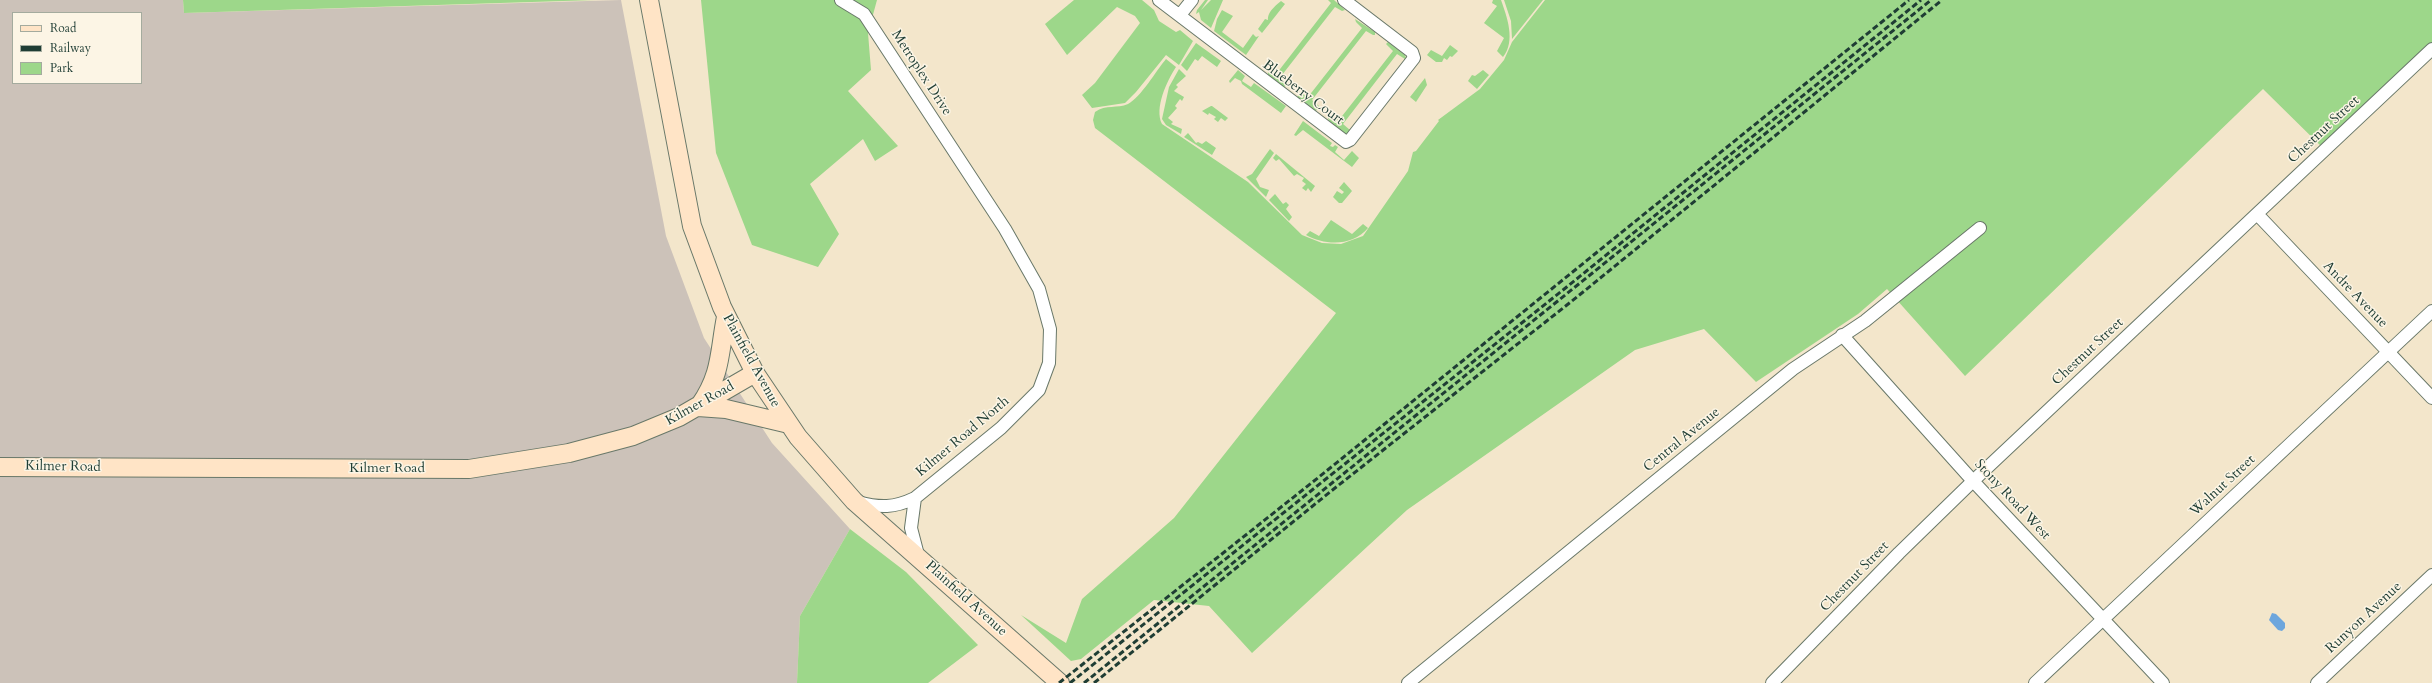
<!DOCTYPE html>
<style>
body{margin:0}
#map{position:relative;width:2432px;height:683px;overflow:hidden;background:#f3e6cb;font-family:Cardo,serif}
canvas{display:block}
.legend{position:absolute;left:12px;top:12px;width:130px;height:72px;box-sizing:border-box;background:#fcf5e5;border:1px solid #a4ab9e;margin:0;padding:5px 7px;list-style:none;font-size:12px;color:#1f3d34}
.legend li{display:flex;align-items:center;gap:8px;height:20px}
.legend b{width:20px;border:1px solid #a4ab9e}
</style>
<div id="map">
<canvas width="2432" height="683"></canvas>
<ul class="legend">
<li><b style="height:5px;background:#ffe4c6"></b>Road</li>
<li><b style="height:5px;background:#1f3d34"></b>Railway</li>
<li><b style="height:11px;background:#9dd78a"></b>Park</li>
</ul>
</div>
<script>
const ctx = document.querySelector('canvas').getContext('2d');
ctx.lineJoin = 'round';
function fillPath(path, color) {
  ctx.fillStyle = color;
  ctx.fill(path, 'evenodd');
}
function stroke(path, color, width, dash) {
  ctx.strokeStyle = color;
  ctx.lineWidth = width;
  ctx.lineCap = dash ? 'butt' : 'round';
  ctx.setLineDash(dash || []);
  ctx.stroke(path);
}
function write(font, color, halo, rows, align = 'center') {
  ctx.font = font + ' Cardo,serif';
  ctx.lineWidth = 3;
  ctx.setLineDash([]);
  ctx.textBaseline = 'middle';
  ctx.strokeStyle = halo;
  ctx.fillStyle = color;
  for (const [text, x, y, turn = 0] of rows) {
    ctx.save();
    ctx.translate(x, y);
    ctx.rotate((+turn || 0) * Math.PI / 180);
    ctx.textAlign = isNaN(turn) ? turn : align;
    if (halo) ctx.strokeText(text, 0, 0);
    ctx.fillText(text, 0, 0);
    ctx.restore();
  }
}
const industrial = new Path2D(`
 M 0,0 L 183,0 L 184,13 L 621,0 L 666,236 L 704,338 L 772,443 L 850,529 L 800,616 L 797,683 L 0,683 ZM 13,13 L 141,13 L 141,83 L 13,83 Z`);
const green = new Path2D(`
 M 183,0 L 595,0 L 184,13 Z
 M 701,0 L 877,0 L 868,33 L 871,70 L 848,91 L 898,146 L 875,161 L 863,139 L 810,184 L 839,234 L 818,267 L 752,245 L 716,153 Z
 M 1074,0 L 1142,0 L 1154,10 L 1159,21 L 1176,32 L 1180,30 L 1193,41 L 1179,65 L 1166,55 L 1136,92 L 1125,103 L 1092,108 L 1082,95 L 1095,83 L 1140,23 L 1135,16 L 1117,7 L 1067,55 L 1045,24 Z
 M 1205,0 L 1208,0 L 1201,10 L 1211,0 L 1223,0 L 1211,28 L 1201,20 L 1199,12 L 1196,14 L 1197,10 Z
 M 1328,0 L 1334,0 L 1345,10 L 1342,11 L 1335,7 L 1282,75 L 1288,84 L 1283,88 L 1268,76 L 1268,72 L 1272,69 L 1277,73 L 1331,3 Z
 M 1493,0 L 1501,0 C 1507,17 1516,41 1503,57 L 1497,51 L 1504,38 L 1484,23 L 1497,6 L 1492,3 Z
 M 1504,0 L 1543,0 L 1512,39 L 1511,21 Z
 M 1545,0 L 2432,0 L 2432,47 L 2329,154 L 2263,89 L 1965,376 L 1887,289 L 1858,314 L 1756,382 L 1704,329 L 1635,350 L 1407,510 L 1252,653 L 1209,606 L 1154,600 L 1081,659 L 1071,661 L 1021,615 L 1066,643 L 1082,599 L 1174,518 L 1336,313 L 1095,128 L 1093,120 L 1095,112 C 1106,104 1117,109 1128,104 C 1141,97 1156,71 1166,59 L 1176,67 C 1167,81 1154,108 1162,124 L 1248,182 L 1302,235 L 1322,243 L 1341,244 L 1363,236 L 1408,171 L 1413,152 L 1416,151 L 1439,121 L 1438,120 L 1480,89 L 1504,60 L 1512,42 Z
 M 1281,1 L 1285,4 L 1262,33 L 1258,29 L 1265,19 L 1268,20 C 1267,11 1279,3 1281,1 Z
 M 1222,10 L 1233,16 L 1222,32 L 1243,48 L 1253,34 L 1256,37 L 1259,36 L 1246,55 L 1214,31 L 1217,19 Z
 M 1355,19 L 1375,32 L 1375,35 L 1373,35 L 1366,31 L 1312,100 L 1319,106 L 1319,109 L 1315,111 L 1297,97 L 1301,93 L 1308,97 L 1362,28 L 1356,22 Z
 M 1388,42 L 1405,55 L 1406,58 L 1405,59 L 1397,54 L 1343,124 L 1350,130 L 1347,134 L 1344,134 L 1329,121 L 1328,118 L 1333,116 L 1339,120 L 1393,51 L 1386,44 Z
 M 1196,43 L 1221,61 L 1217,67 L 1202,56 L 1198,61 L 1195,59 L 1187,71 L 1181,65 Z
 M 1450,45 L 1458,51 L 1452,57 L 1450,56 L 1447,60 L 1444,58 L 1442,62 L 1436,62 L 1427,55 L 1431,50 L 1442,56 Z
 M 1179,69 L 1186,76 L 1176,85 L 1178,87 L 1174,91 L 1184,97 L 1182,101 L 1180,99 L 1175,106 L 1177,108 L 1168,118 L 1173,122 L 1171,124 L 1182,129 L 1181,134 L 1166,125 L 1162,119 L 1169,87 Z
 M 1238,70 L 1245,76 L 1242,81 L 1251,87 L 1254,83 L 1286,106 L 1281,113 L 1242,84 L 1241,81 L 1235,78 L 1230,83 L 1229,81 Z
 M 1483,70 L 1489,75 L 1477,89 L 1468,81 L 1472,75 L 1475,76 Z
 M 1425,78 L 1427,85 L 1416,102 L 1410,97 Z
 M 1211,106 L 1212,106 L 1228,118 L 1225,121 L 1221,118 L 1218,122 L 1214,119 L 1216,117 L 1209,113 L 1208,115 L 1202,111 Z
 M 1303,121 L 1332,143 L 1330,146 L 1333,147 L 1335,145 L 1338,147 L 1335,152 L 1344,160 L 1352,151 L 1359,158 L 1352,167 L 1303,130 L 1296,136 L 1294,135 Z
 M 1188,133 L 1196,143 L 1198,142 L 1202,144 L 1206,141 L 1216,148 L 1212,155 L 1184,137 Z
 M 1270,149 L 1274,153 L 1256,179 L 1260,187 L 1269,190 L 1266,197 L 1246,177 L 1252,174 Z
 M 1276,154 L 1315,186 L 1311,192 L 1308,188 L 1306,191 L 1302,188 L 1306,184 L 1302,181 L 1304,178 L 1297,174 L 1294,176 L 1279,159 L 1276,161 L 1273,158 Z
 M 1344,182 L 1352,191 L 1342,203 L 1339,203 L 1333,197 L 1337,191 L 1342,194 L 1344,192 L 1339,188 Z
 M 1275,194 L 1283,204 L 1286,202 L 1289,205 L 1286,209 L 1292,217 L 1289,221 L 1269,200 Z
 M 1331,220 L 1352,234 L 1363,224 L 1368,228 C 1353,246 1326,246 1306,235 L 1310,231 L 1319,236 Z
 M 850,529 L 906,572 L 978,645 L 928,683 L 797,683 L 800,616 Z`);
const water = new Path2D(`
 M 2272,613 L 2276,614 L 2285,623 L 2285,628 L 2282,631 L 2278,630 L 2269,620 Z`);
const street = new Path2D(`
 M 841,0 L 864,14 L 1005,229 L 1039,289 L 1050,329 L 1049,363 L 1039,390 L 1001,428 L 915,498 C 894,508 880,508 858,502
 M 1159,0 L 1346,142 L 1350,140 L 1414,58 L 1412,52 L 1344,0
 M 1180,15 L 1192,0
 M 2257,214 L 2432,398
 M 1842,335 L 1973,481 L 2163,683
 M 915,498 L 911,528 L 918,555
 M 1408,683 L 1793,369 L 1865,321 L 1980,228
 M 1772,683 L 1899,553 L 1973,481 L 2432,49
 M 2035,683 L 2432,311
 M 2317,683 L 2432,575`);
const secondary = new Path2D(`
 M 649,0 L 692,226 L 722,307 L 755,373 L 798,437 L 854,501 L 1060,683
 M 700,405 C 722,373 719,352 726,317
 M 698,407 L 726,409 L 789,424
 M 0,467 L 469,469 L 569,453 L 633,436 L 679,417 L 755,373`);
const rail = new Path2D(`
 M 1059,683 L 1319,477 L 1909,0
 M 1070,683 L 1563,290 L 1921,0
 M 1084,683 L 1931,0
 M 1094,683 L 1330,492 L 1572,301 L 1942,0`);
const streetNames = [
 ["Metroplex Drive",921,73,57],
 ["Blueberry Court",1303,93,37],
 ["Chestnut Street",2324,130,-43],
 ["Andre Avenue",2355,295,46],
 ["Chestnut Street",2088,352,-43],
 ["Plainfield Avenue",751,361,61],
 ["Kilmer Road",700,404,-29],
 ["Kilmer Road North",963,437,-40],
 ["Central Avenue",1682,440,-39],
 ["Kilmer Road",63,467,1],
 ["Kilmer Road",387,469],
 ["Walnut Street",2223,486,-43],
 ["Stony Road West",2012,500,47],
 ["Chestnut Street",1855,577,-46],
 ["Plainfield Avenue",966,599,42],
 ["Runyon Avenue",2364,618,-43]
];
fillPath(industrial, '#ccc2b9');
fillPath(green, '#9dd78a');
fillPath(water, '#6da6dd');
stroke(street, '#697869', 14);
stroke(secondary, '#697869', 20);
stroke(street, '#fff', 12);
stroke(secondary, '#ffe4c6', 18);
stroke(rail, '#1f3d34', 3, [6, 3]);
write('14px', '#1f3d34', '#fcf5e5', streetNames);
</script>
